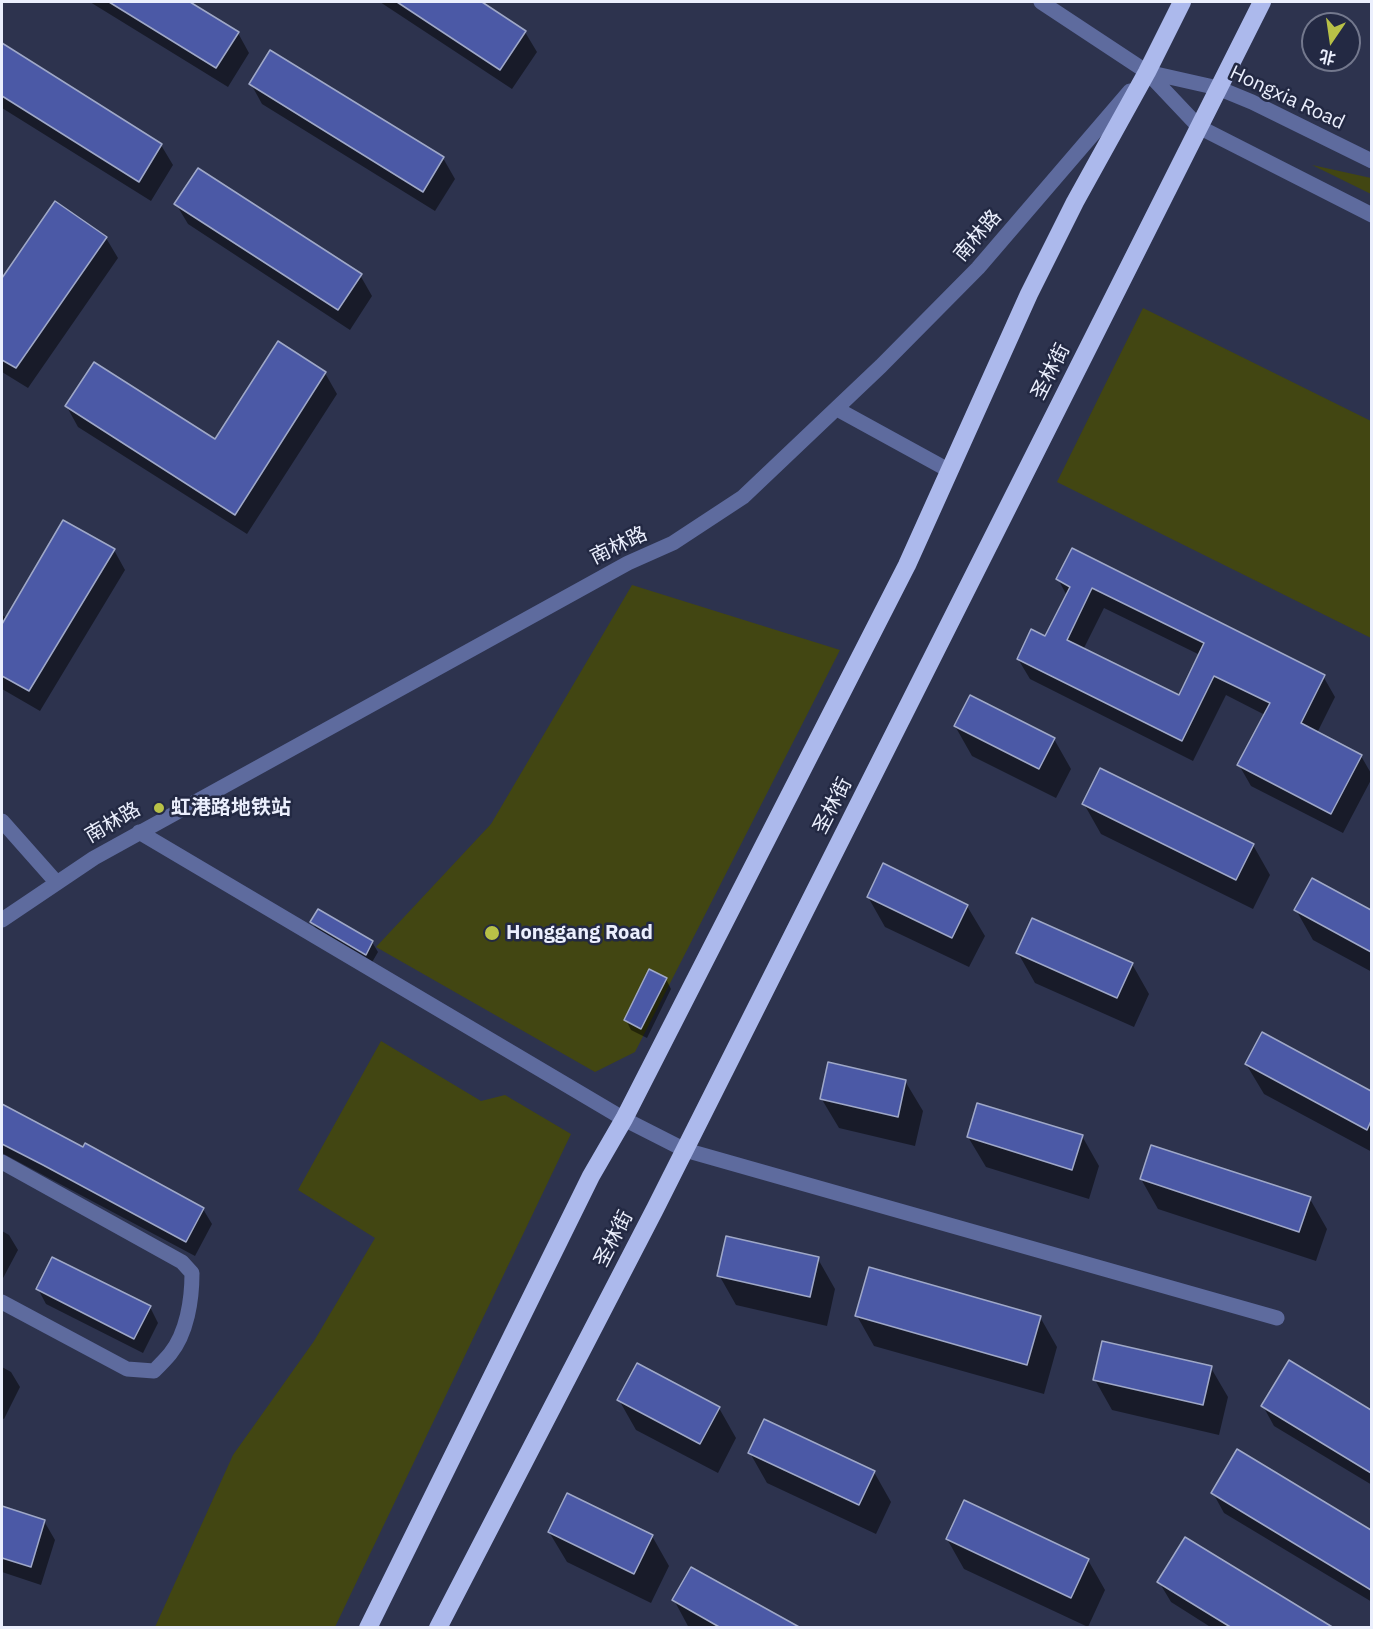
<!DOCTYPE html>
<meta charset="utf-8">
<style>
body{margin:0}
#map{position:relative;width:1373px;height:1629px;overflow:hidden;background:#2d334e;font-family:"IBM Plex Sans","Noto Sans SC",sans-serif}
canvas{display:block}
.frame{position:absolute;inset:0;border:3px solid #ebeffd;pointer-events:none}
.north{position:absolute;left:1301px;top:12px;width:60px;height:60px;box-sizing:border-box;background:#232943;border:2px solid #73788d;border-radius:50%;rotate:193deg;font-size:16px;font-weight:700;line-height:24px;text-align:center;color:#ebeffd}
.north::after{content:'';display:block;margin:auto;width:21px;height:27px;background:#b8c147;clip-path:polygon(50% 0,100% 100%,50% 72%,0 100%)}
</style>
<div id="map">
<canvas width="1373" height="1629"></canvas>
<div class="frame"></div>
<div class="north">北</div>
</div>
<script>
const ctx = document.querySelector('canvas').getContext('2d');
ctx.lineJoin = 'round';
function fillPath(path, color) {
  ctx.fillStyle = color;
  ctx.fill(path, 'evenodd');
}
function stroke(path, color, width, dash) {
  ctx.strokeStyle = color;
  ctx.lineWidth = width;
  ctx.lineCap = dash ? 'butt' : 'round';
  ctx.setLineDash(dash || []);
  ctx.stroke(path);
}
function write(font, color, halo, rows, align = 'center') {
  ctx.font = font + ' "IBM Plex Sans","Noto Sans SC",sans-serif';
  ctx.lineWidth = 5;
  ctx.setLineDash([]);
  ctx.textBaseline = 'middle';
  ctx.strokeStyle = halo;
  ctx.fillStyle = color;
  for (const [text, x, y, turn = 0] of rows) {
    ctx.save();
    ctx.translate(x, y);
    ctx.rotate((+turn || 0) * Math.PI / 180);
    ctx.textAlign = isNaN(turn) ? turn : align;
    if (halo) ctx.strokeText(text, 0, 0);
    ctx.fillText(text, 0, 0);
    ctx.restore();
  }
}
const green = new Path2D(`
 M 1312,165 L 1371,178 L 1371,194 Z
 M 1143,308 L 1371,421 L 1371,638 L 1057,482 Z
 M 632,585 L 840,650 L 635,1052 L 595,1072 L 376,947 L 491,824 Z
 M 381,1041 L 481,1101 L 505,1095 L 571,1134 L 335,1627 L 155,1627 L 233,1455 L 314,1341 L 375,1238 L 298,1190 Z`);
const shadow = new Path2D(`
 M 90,2 L 187,2 L 238,33 L 249,53 L 228,87 Z
 M 380,2 L 479,2 L 525,32 L 537,52 L 512,89 Z
 M 2,45 L 161,145 L 173,165 L 151,201 L 2,108 Z
 M 271,52 L 443,158 L 455,179 L 435,211 L 262,104 L 251,84 Z
 M 56,203 L 106,238 L 118,258 L 28,388 L 2,372 L 2,281 Z
 M 176,204 L 360,275 L 372,296 L 350,330 L 188,224 Z
 M 278,343 L 325,373 L 337,394 L 247,534 L 78,427 L 67,407 L 216,441 Z
 M 114,550 L 125,570 L 40,711 L 2,689 L 2,615 L 7,618 Z
 M 1072,550 L 1323,676 L 1335,697 L 1317,733 L 1361,756 L 1372,775 L 1372,778 L 1343,833 L 1251,786 L 1239,765 L 1265,715 L 1226,695 L 1193,761 L 1030,679 L 1018,659 L 1046,638 L 1067,596 L 1058,579 ZM 1104,608 L 1200,655 L 1180,697 L 1083,650 Z
 M 955,726 L 1054,739 L 1071,769 L 1056,798 L 972,756 Z
 M 1084,804 L 1253,845 L 1270,875 L 1253,909 L 1101,834 Z
 M 1312,880 L 1372,911 L 1372,972 L 1313,940 L 1296,910 Z
 M 868,897 L 967,906 L 985,936 L 969,967 L 885,927 Z
 M 312,922 L 372,942 L 378,952 L 371,964 L 318,932 Z
 M 1018,953 L 1132,964 L 1149,994 L 1134,1027 L 1035,983 Z
 M 666,979 L 671,989 L 647,1038 L 631,1030 L 626,1020 Z
 M 1263,1034 L 1372,1092 L 1372,1152 L 1264,1094 L 1246,1064 Z
 M 905,1081 L 923,1111 L 915,1146 L 839,1128 L 821,1098 Z
 M 2,1106 L 203,1209 L 212,1224 L 195,1256 L 2,1153 Z
 M 1082,1136 L 1099,1166 L 1089,1199 L 986,1167 L 968,1137 Z
 M 1141,1179 L 1310,1199 L 1327,1229 L 1316,1261 L 1158,1209 Z
 M 2,1231 L 9,1235 L 18,1250 L 2,1280 Z
 M 818,1259 L 835,1289 L 827,1326 L 736,1305 L 719,1275 Z
 M 38,1289 L 150,1307 L 158,1323 L 143,1353 L 46,1304 Z
 M 857,1316 L 1040,1317 L 1057,1347 L 1044,1394 L 874,1346 Z
 M 1290,1362 L 1372,1411 L 1372,1485 L 1274,1426 L 1263,1406 Z
 M 2,1367 L 11,1372 L 20,1387 L 4,1419 L 2,1418 Z
 M 1211,1368 L 1228,1397 L 1219,1435 L 1112,1410 L 1095,1380 Z
 M 619,1400 L 719,1408 L 736,1438 L 718,1473 L 636,1430 Z
 M 1238,1451 L 1372,1532 L 1372,1602 L 1224,1513 L 1213,1493 Z
 M 750,1453 L 874,1472 L 891,1502 L 876,1534 L 767,1483 Z
 M 2,1508 L 44,1521 L 55,1540 L 41,1585 L 2,1572 Z
 M 549,1532 L 652,1536 L 669,1566 L 651,1603 L 567,1562 Z
 M 947,1539 L 1088,1560 L 1105,1590 L 1088,1627 L 964,1569 Z
 M 1159,1582 L 1331,1628 L 1212,1628 L 1171,1602 Z
 M 674,1600 L 798,1628 L 689,1628 Z`);
const building = new Path2D(`
 M 109,2 L 190,2 L 239,32 L 216,68 Z
 M 397,2 L 482,2 L 526,31 L 500,70 Z
 M 2,43 L 162,144 L 139,182 L 2,96 Z
 M 270,50 L 444,157 L 423,192 L 249,84 Z
 M 198,168 L 362,274 L 338,310 L 174,204 Z
 M 55,201 L 107,237 L 16,368 L 2,360 L 2,278 Z
 M 278,341 L 326,372 L 235,515 L 65,406 L 94,362 L 215,439 Z
 M 63,520 L 115,549 L 29,691 L 2,676 L 2,624 Z
 M 1072,548 L 1325,675 L 1301,723 L 1362,755 L 1331,814 L 1237,765 L 1270,703 L 1214,676 L 1182,741 L 1017,659 L 1031,629 L 1045,636 L 1070,587 L 1056,579 ZM 1092,588 L 1204,643 L 1179,695 L 1067,640 Z
 M 970,695 L 1055,738 L 1039,769 L 954,726 Z
 M 1100,768 L 1254,844 L 1236,880 L 1082,804 Z
 M 883,863 L 968,905 L 952,938 L 867,897 Z
 M 1312,878 L 1371,910 L 1371,952 L 1294,910 Z
 M 318,909 L 373,941 L 366,955 L 310,922 Z
 M 1032,918 L 1133,963 L 1117,998 L 1016,953 Z
 M 649,969 L 667,978 L 641,1029 L 624,1020 Z
 M 1262,1032 L 1371,1091 L 1371,1121 L 1367,1130 L 1245,1064 Z
 M 828,1062 L 906,1080 L 898,1117 L 820,1099 Z
 M 977,1103 L 1083,1135 L 1072,1170 L 967,1137 Z
 M 2,1104 L 83,1147 L 85,1143 L 204,1208 L 186,1242 L 43,1165 L 2,1144 Z
 M 1151,1145 L 1311,1197 L 1299,1232 L 1140,1179 Z
 M 726,1236 L 819,1257 L 810,1297 L 717,1276 Z
 M 52,1257 L 151,1306 L 134,1339 L 36,1289 Z
 M 869,1267 L 1041,1316 L 1027,1365 L 855,1316 Z
 M 1102,1341 L 1212,1366 L 1203,1405 L 1093,1380 Z
 M 1289,1360 L 1371,1410 L 1371,1473 L 1261,1406 Z
 M 637,1363 L 720,1407 L 700,1444 L 617,1400 Z
 M 764,1419 L 875,1471 L 859,1505 L 748,1453 Z
 M 1237,1449 L 1371,1530 L 1371,1590 L 1211,1493 Z
 M 567,1493 L 653,1535 L 634,1574 L 548,1532 Z
 M 964,1500 L 1089,1559 L 1071,1598 L 946,1539 Z
 M 2,1506 L 45,1520 L 31,1567 L 2,1558 Z
 M 1185,1537 L 1334,1628 L 1232,1628 L 1157,1582 Z
 M 691,1567 L 801,1628 L 721,1628 L 672,1600 Z`);
const minor = new Path2D(`
 M 1041,2 L 1147,72 L 1199,127 L 1372,215
 M 1147,72 L 1218,88 L 1252,102 L 1372,161
 M 837,409 L 950,471
 M 2,821 L 57,883
 M 139,832 L 624,1119 L 685,1150 L 1277,1318
 M 2,920 L 94,858 L 628,563 L 673,543 L 743,497 L 881,366 L 978,268 L 1130,91
 M 2,1162 L 182,1262 L 192,1273 C 192,1300 187,1333 170,1354 C 165,1360 159,1366 154,1371 L 127,1369 L 2,1302`);
const highway = new Path2D(`
 M 368,1628 L 591,1176 L 624,1119 L 907,565 L 1029,294 L 1075,202 L 1147,72 L 1182,2
 M 438,1628 L 655,1209 L 1262,2`);
const markers = [
 [159,808,6,"#b8c147"],
 [492,933,8,"#b8c147"]
];
const streetNames = [
 ["Hongxia Road",1287,98,25],
 ["南林路",978,236,-49],
 ["圣林街",1051,372,-63],
 ["南林路",619,546,-26],
 ["圣林街",833,806,-63],
 ["南林路",113,823,-30],
 ["圣林街",614,1239,-63]
];
const poiNames = [
 ["虹港路地铁站",171,808],
 ["Honggang Road",506,933]
];
fillPath(green, '#424612');
fillPath(shadow, '#0007');
fillPath(building, '#4b59a6');
stroke(building, '#9fa8c8', 1.5);
stroke(minor, '#5e6b9e', 15);
stroke(highway, '#acb9ec', 18);
for (const [x, y, r, color] of markers) {
  const dot = new Path2D();
  dot.arc(x, y, r, 0, 2 * Math.PI);
  ctx.fillStyle = color;
  ctx.fill(dot);
  stroke(dot, '#232943', 2);
}
write('20px', '#ebeffd', '#232943', streetNames);
write('bold 20px', '#ebeffd', '#232943', poiNames, 'left');
</script>
